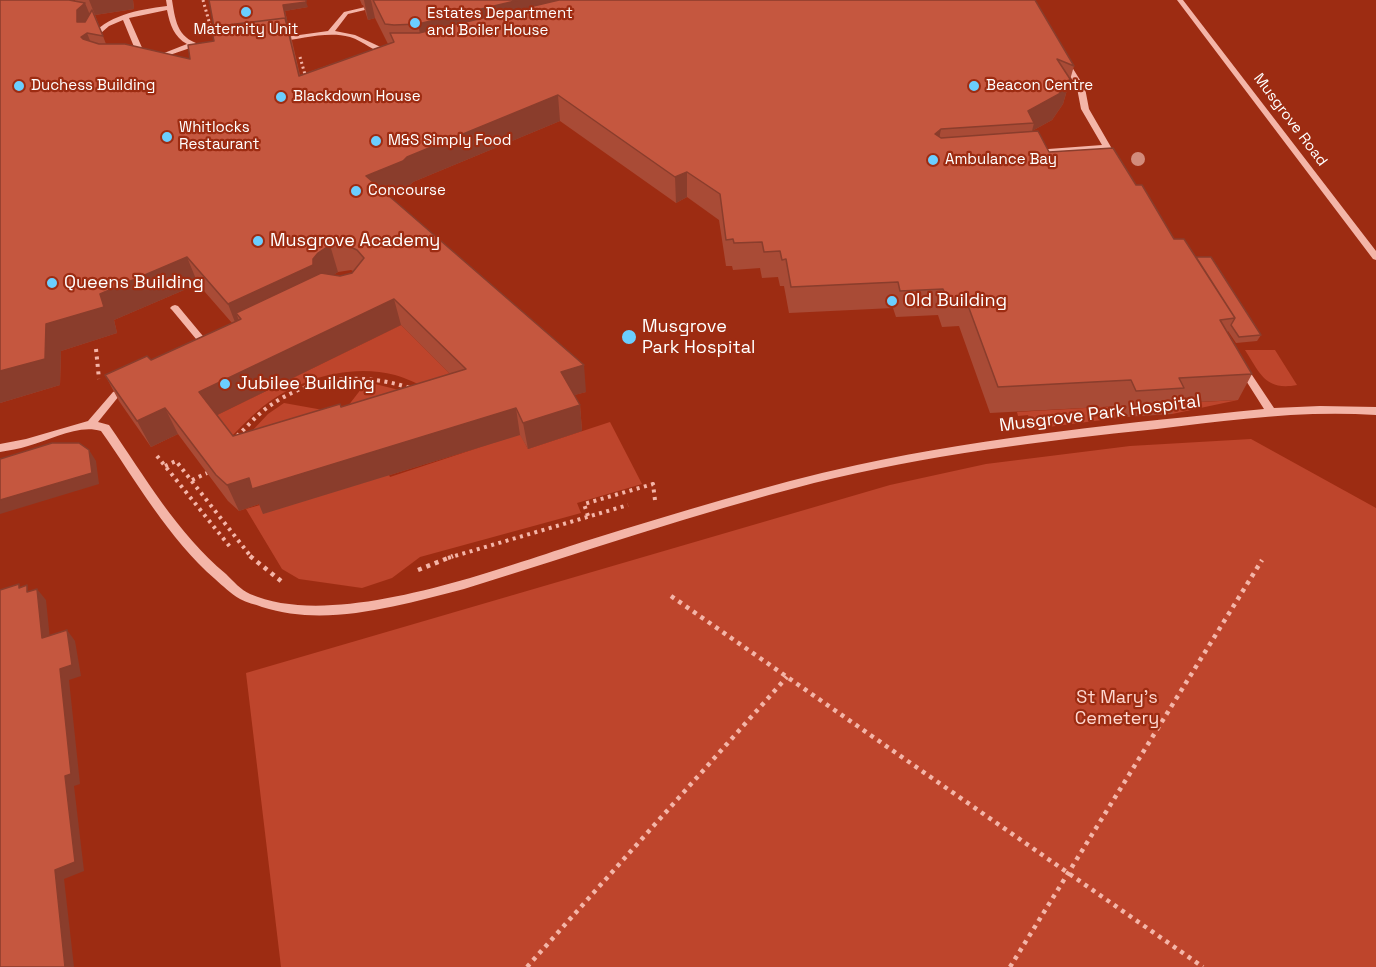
<!DOCTYPE html>
<style>
body{margin:0}
canvas{display:block;background:#9d2c12}
</style>
<canvas width="1376" height="967"></canvas>
<script>
const ctx = document.querySelector('canvas').getContext('2d');
ctx.lineJoin = 'round';
function fillPath(path, color) {
  ctx.fillStyle = color;
  ctx.fill(path, 'evenodd');
}
function stroke(path, color, width, dash) {
  ctx.strokeStyle = color;
  ctx.lineWidth = width;
  ctx.lineCap = dash ? 'butt' : 'round';
  ctx.setLineDash(dash || []);
  ctx.stroke(path);
}
function write(font, color, halo, rows, align = 'center') {
  ctx.font = font + ' "Space Grotesk",sans-serif';
  ctx.lineWidth = 4.5;
  ctx.setLineDash([]);
  ctx.textBaseline = 'middle';
  ctx.strokeStyle = halo;
  ctx.fillStyle = color;
  for (const [text, x, y, turn = 0] of rows) {
    ctx.save();
    ctx.translate(x, y);
    ctx.rotate((+turn || 0) * Math.PI / 180);
    ctx.textAlign = isNaN(turn) ? turn : align;
    if (halo) ctx.strokeText(text, 0, 0);
    ctx.fillText(text, 0, 0);
    ctx.restore();
  }
}
const green = new Path2D(`
 M 401,325 L 453,377 L 429,389 C 418,384 406,378 395,375 C 350,363 297,379 261,408 C 249,418 239,429 228,440 L 211,418 Z
 M 1245,350 L 1275,350 L 1297,385 C 1265,391 1260,373 1245,350 Z
 M 371,383 L 407,392 L 235,449 L 268,414 L 284,403 L 323,410 L 348,406 L 365,384 Z
 M 1238,400 L 1172,414 L 1167,404 Z
 M 1120,406 L 1125,417 L 1033,429 L 1028,415 L 1018,416 L 1017,412 Z
 M 610,422 L 642,484 L 577,503 L 581,513 L 420,557 L 392,578 L 362,588 L 299,579 L 282,569 L 246,509 L 386,469 L 390,477 L 511,437 L 518,430 L 528,449 Z
 M 1251,439 L 1376,508 L 1376,967 L 281,967 L 246,673 L 890,485 L 986,464 L 1130,446 Z`);
const pathFar2 = new Path2D(`
 M 203,0 L 210,25 L 213,25
 M 300,57 L 306,78`);
const pathFar1 = new Path2D(`
 M 96,349 L 99,379
 M 237,436 C 246,428 254,418 264,410 C 307,377 359,371 410,388
 M 157,456 L 231,548
 M 165,466 L 176,461 L 252,558
 M 192,480 L 207,473
 M 588,516 L 584,504 L 653,484 L 655,500
 M 448,558 L 628,505`);
const path = new Path2D(`
 M 250,556 L 281,581
 M 418,570 L 453,556
 M 671,596 L 1203,967
 M 527,967 L 787,677
 M 1010,967 L 1262,560`);
const minor = new Path2D(`
 M 166,0 L 172,0 C 176,25 178,39 205,46 L 205,48 L 193,47 L 158,59 L 154,59 L 154,57 L 187,44 C 174,37 170,25 167,10 L 129,18 L 147,59 L 145,60 L 139,59 L 123,20 L 109,26 L 93,40 L 88,39 C 107,15 137,10 167,6 Z
 M 395,0 L 407,0 L 348,14 L 335,31 L 355,35 L 389,51 L 389,53 C 375,54 364,41 350,37 C 327,31 301,39 278,42 L 275,40 L 278,38 L 328,31 L 344,12 Z
 M 1177,0 L 1183,0 L 1376,251 L 1376,260 L 1373,259 Z
 M 1063,59 L 1067,59 L 1085,88 L 1089,109 L 1119,161 L 1118,163 L 1112,163 L 1104,150 L 1035,154 L 1031,152 L 1035,150 L 1102,145 L 1081,109 L 1077,88 L 1061,60 Z
 M 175,305 L 178,306 L 212,347 L 214,349 L 212,351 L 206,351 L 172,310 L 170,308 L 172,306 Z
 M 1243,365 L 1246,366 L 1274,408 L 1320,406 L 1376,407 L 1376,415 C 1302,410 1230,420 1157,429 C 1042,441 926,455 814,483 C 696,513 581,553 464,589 C 400,605 327,628 262,607 C 255,604 247,603 240,599 C 231,594 223,586 215,579 C 168,538 137,482 101,431 C 78,424 51,440 28,446 C 19,449 9,450 0,452 L 0,444 L 26,439 L 88,421 L 113,392 L 128,386 L 131,387 L 133,389 L 131,391 L 119,396 L 98,422 L 109,425 C 145,477 177,533 226,574 C 233,581 241,590 250,594 C 337,632 502,567 589,540 C 677,513 766,485 857,465 C 991,436 1128,423 1264,409 L 1238,368 Z`);
const trees = [
 [1138,159]
];
const wall = new Path2D(`
 M 75,0 L 133,0 L 134,9 L 95,15 L 106,44 L 190,59 L 214,41 L 214,27 L 209,0 L 308,7 L 285,11 L 300,75 L 388,44 L 375,18 L 368,20 L 363,5 L 362,5 L 360,0 L 1035,0 L 1074,66 L 1063,104 L 1052,120 L 1032,131 L 1049,152 L 1136,185 L 1174,239 L 1196,257 L 1261,335 L 1257,341 L 1236,343 L 1228,331 L 1227,333 L 1252,374 L 1238,400 L 1177,403 L 1172,414 L 1125,417 L 1120,406 L 990,413 L 959,326 L 942,327 L 938,315 L 896,317 L 893,308 L 789,313 L 784,286 L 780,286 L 778,277 L 762,278 L 760,268 L 733,270 L 732,266 L 726,266 L 719,220 L 687,197 L 676,203 L 560,121 L 413,182 L 409,186 L 388,195 L 586,392 L 574,395 L 580,405 L 582,431 L 528,449 L 520,435 L 263,514 L 259,504 L 239,511 L 228,501 L 178,434 L 151,447 L 119,401 L 105,375 L 151,360 L 232,323 L 198,284 L 114,320 L 117,333 L 61,351 L 60,385 L 0,403 ZM 351,270 L 353,271 L 352,273 L 340,276 L 333,275 L 338,272 ZM 401,325 L 450,374 L 341,407 L 233,436 L 217,415 Z`);
const shadedWall = new Path2D(`
 M 89,0 L 133,0 L 134,9 L 95,15 Z
 M 364,0 L 371,0 L 375,18 L 368,20 Z
 M 519,0 L 620,0 L 423,49 L 418,24 Z
 M 306,2 L 308,7 L 285,11 L 289,34 L 306,101 L 299,76 L 288,29 L 283,5 Z
 M 85,3 L 95,27 L 87,33 L 97,58 L 92,61 L 81,37 L 77,22 L 77,10 Z
 M 1070,79 L 1063,104 L 1052,120 L 1032,131 L 1034,123 L 1028,111 Z
 M 558,95 L 560,121 L 413,182 L 409,186 L 373,202 L 366,176 L 407,157 Z
 M 941,129 L 936,155 L 935,134 Z
 M 687,172 L 687,197 L 676,203 L 675,177 Z
 M 330,245 L 338,272 L 326,280 L 236,313 L 242,328 L 238,330 L 228,304 L 313,259 L 318,253 Z
 M 187,257 L 198,284 L 114,320 L 117,333 L 61,351 L 60,385 L 0,403 L 0,371 L 46,324 L 100,294 Z
 M 394,299 L 401,325 L 211,418 L 199,392 Z
 M 584,365 L 586,392 L 564,398 L 561,372 Z
 M 580,405 L 582,431 L 528,449 L 523,423 Z
 M 165,408 L 178,434 L 151,447 L 137,421 Z
 M 516,408 L 520,435 L 263,514 L 259,504 L 239,511 L 227,485 L 249,478 Z
 M 89,450 L 96,461 L 99,484 L 0,514 L 0,500 Z
 M 37,589 L 46,600 L 51,649 L 42,638 Z
 M 67,630 L 75,641 L 81,676 L 69,680 L 80,784 L 74,786 L 84,871 L 64,879 L 74,967 L 65,967 L 55,870 L 65,776 L 60,669 Z`);
const building = new Path2D(`
 M 0,0 L 69,0 L 85,3 L 77,10 L 77,22 L 85,22 L 92,10 L 103,36 L 87,33 L 81,37 L 83,39 L 99,44 L 125,44 L 190,59 L 188,45 L 214,41 L 211,27 L 285,18 L 299,76 L 394,42 L 390,33 L 419,33 L 559,0 L 1035,0 L 1074,66 L 1057,59 L 1070,79 L 1059,94 L 1028,111 L 1034,123 L 941,129 L 935,134 L 941,138 L 1038,131 L 1049,152 L 1113,148 L 1136,185 L 1142,185 L 1174,239 L 1184,239 L 1235,318 L 1220,320 L 1252,374 L 1179,378 L 1184,388 L 1136,391 L 1131,380 L 998,387 L 966,300 L 948,301 L 943,289 L 900,291 L 898,282 L 791,287 L 786,259 L 782,260 L 780,251 L 764,252 L 762,242 L 734,243 L 733,239 L 726,240 L 720,194 L 687,172 L 675,177 L 558,95 L 407,157 L 403,161 L 366,176 L 584,365 L 561,372 L 580,405 L 523,423 L 516,408 L 252,489 L 249,478 L 227,485 L 216,475 L 165,408 L 137,421 L 105,375 L 147,356 L 151,360 L 241,319 L 236,313 L 321,273 L 340,276 L 352,273 L 364,258 L 357,250 L 344,244 L 330,245 L 318,253 L 313,259 L 313,265 L 228,304 L 187,257 L 100,294 L 104,307 L 46,324 L 45,359 L 0,371 ZM 394,299 L 466,369 L 341,407 L 340,404 L 233,436 L 199,392 Z
 M 209,0 L 306,0 L 306,2 L 283,5 L 288,29 L 285,18 L 214,27 Z
 M 373,0 L 519,0 L 418,24 L 394,25 L 385,24 Z
 M 1196,257 L 1211,257 L 1261,335 L 1239,337 L 1231,325 L 1235,318 Z
 M 52,443 L 79,443 L 89,450 L 92,473 L 0,500 L 0,459 Z
 M 19,584 L 19,588 L 27,585 L 27,592 L 37,589 L 42,638 L 67,630 L 72,665 L 60,669 L 71,774 L 65,776 L 75,862 L 55,870 L 65,967 L 0,967 L 0,590 Z`);
const markers = [
 [246,12,6,"#6bceff"],
 [415,23,6,"#6bceff"],
 [19,86,6,"#6bceff"],
 [974,86,6,"#6bceff"],
 [281,97,6,"#6bceff"],
 [167,137,6,"#6bceff"],
 [376,141,6,"#6bceff"],
 [933,160,6,"#6bceff"],
 [356,191,6,"#6bceff"],
 [258,241,6,"#6bceff"],
 [52,283,6,"#6bceff"],
 [892,301,6,"#6bceff"],
 [629,337,8,"#6bceff"],
 [225,384,6,"#6bceff"]
];
const farPoinames = [
 ["Estates Department",427,14],
 ["and Boiler House",427,31],
 ["Maternity Unit",246,30,"center"],
 ["Duchess Building",31,86],
 ["Beacon Centre",986,86],
 ["Blackdown House",293,97],
 ["Whitlocks",179,128],
 ["Restaurant",179,145],
 ["M&S Simply Food",388,141],
 ["Ambulance Bay",945,160],
 ["Concourse",368,191]
];
const farStreetnames = [
 ["Musgrove Road",1290,120,53]
];
const poiNames = [
 ["Musgrove Academy",270,241],
 ["Queens Building",64,283],
 ["Old Building",904,301],
 ["Musgrove",642,327],
 ["Park Hospital",642,348],
 ["Jubilee Building",237,384]
];
const streetNames = [
 ["Musgrove Park Hospital",1100,414,-7]
];
const parkNames = [
 ["St Mary's",1117,698],
 ["Cemetery",1117,719]
];
fillPath(green, '#be452c');
stroke(pathFar2, '#f4b5a8', 3, [2, 3]);
stroke(pathFar1, '#f4b5a8', 4, [3, 4.5]);
stroke(path, '#f4b5a8', 4.5, [4, 5]);
fillPath(minor, '#f4b5a8');
ctx.fillStyle = '#d28b7b';
for (const [x, y] of trees) {
  ctx.beginPath();
  ctx.arc(x, y, 7, 0, 2 * Math.PI);
  ctx.fill();
}
fillPath(wall, '#a94b36');
fillPath(shadedWall, '#8a3d2c');
fillPath(building, '#c5573f');
stroke(building, '#8a3d2c', 1.5);
for (const [x, y, r, color] of markers) {
  const dot = new Path2D();
  dot.arc(x, y, r, 0, 2 * Math.PI);
  ctx.fillStyle = color;
  ctx.fill(dot);
  stroke(dot, '#9d2c12', 2);
}
write('15px', '#fff', '#9d2c12', farPoinames, 'left');
write('15px', '#fff', '#9d2c12', farStreetnames);
write('18px', '#fff', '#9d2c12', poiNames, 'left');
write('18px', '#fff', '#9d2c12', streetNames);
write('18px', '#fed8d1', '#9d2c12', parkNames);
</script>
